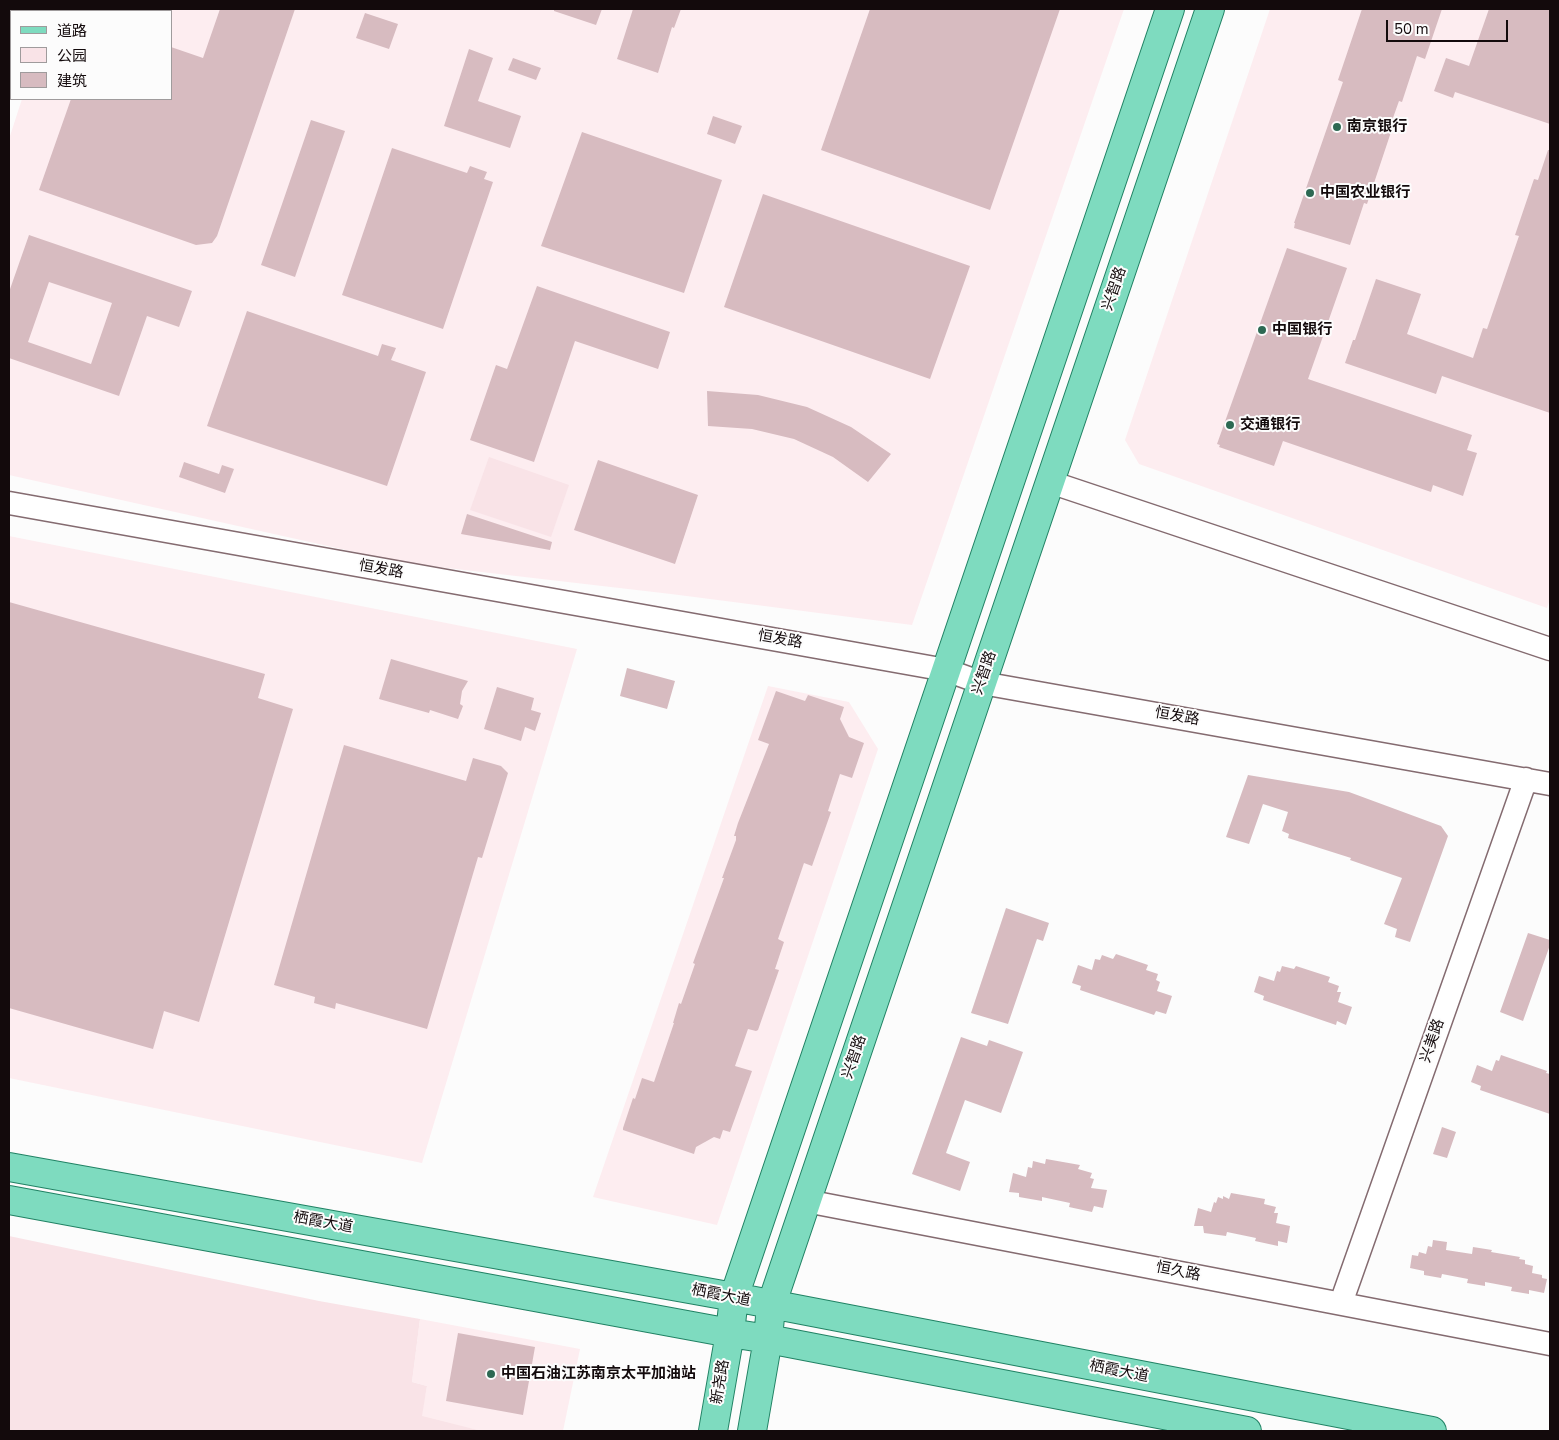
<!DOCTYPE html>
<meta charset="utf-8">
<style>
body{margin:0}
#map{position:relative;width:1559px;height:1440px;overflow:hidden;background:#fcfcfc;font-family:"Nunito Sans","Noto Sans SC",sans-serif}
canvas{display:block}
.frame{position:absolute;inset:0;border:10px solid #130a0c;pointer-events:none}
.legend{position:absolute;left:10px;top:10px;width:162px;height:90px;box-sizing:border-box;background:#fcfcfc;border:1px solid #9f9b9c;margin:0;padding:6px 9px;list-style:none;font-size:15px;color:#130a0c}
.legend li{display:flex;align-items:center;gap:10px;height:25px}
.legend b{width:25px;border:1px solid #9f9b9c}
.scale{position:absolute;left:1386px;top:20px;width:122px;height:22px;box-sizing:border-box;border:2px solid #130a0c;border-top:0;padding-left:6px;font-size:15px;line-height:18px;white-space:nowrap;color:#130a0c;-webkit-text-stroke:4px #fcfcfc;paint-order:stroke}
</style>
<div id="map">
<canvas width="1559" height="1440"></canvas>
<div class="frame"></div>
<ul class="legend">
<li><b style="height:6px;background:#7edbbf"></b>道路</li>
<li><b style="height:14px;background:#f9e3e7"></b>公园</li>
<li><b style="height:14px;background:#d7bbc0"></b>建筑</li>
</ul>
<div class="scale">50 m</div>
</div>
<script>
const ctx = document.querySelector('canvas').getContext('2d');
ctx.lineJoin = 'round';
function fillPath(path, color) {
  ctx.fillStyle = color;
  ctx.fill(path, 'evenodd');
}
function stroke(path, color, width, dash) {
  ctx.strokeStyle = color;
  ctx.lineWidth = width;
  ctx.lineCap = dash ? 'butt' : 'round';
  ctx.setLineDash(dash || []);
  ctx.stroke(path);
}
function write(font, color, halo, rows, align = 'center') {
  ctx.font = font + ' "Nunito Sans","Noto Sans SC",sans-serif';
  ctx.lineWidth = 4;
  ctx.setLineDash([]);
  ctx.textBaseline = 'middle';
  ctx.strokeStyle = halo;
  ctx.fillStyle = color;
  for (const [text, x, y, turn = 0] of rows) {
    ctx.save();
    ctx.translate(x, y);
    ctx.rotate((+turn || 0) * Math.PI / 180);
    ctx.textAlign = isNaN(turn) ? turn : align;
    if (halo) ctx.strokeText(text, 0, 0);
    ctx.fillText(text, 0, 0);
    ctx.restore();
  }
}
const built = new Path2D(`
 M 53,9 L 1124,9 L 912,625 L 671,594 L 404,563 L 9,475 L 9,139 L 22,99 L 171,99 L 171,11 L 52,11 Z
 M 1270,9 L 1550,9 L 1550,599 L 1547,608 L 1139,464 L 1125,440 Z
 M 9,536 L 577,649 L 422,1163 L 9,1078 Z
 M 768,686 L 849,702 L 878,749 L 717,1225 L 593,1197 Z
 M 420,1319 L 580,1349 L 563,1431 L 482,1431 L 421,1417 L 427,1386 L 412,1382 Z`);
const green = new Path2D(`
 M 489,457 L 569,485 L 551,537 L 470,510 Z
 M 9,1236 L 319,1301 L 420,1319 L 412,1382 L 427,1386 L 422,1416 L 482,1431 L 9,1431 Z`);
const building = new Path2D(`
 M 220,9 L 295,9 L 217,236 L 212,243 L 196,245 L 39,190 L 71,99 L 171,99 L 171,47 L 203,58 Z
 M 554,9 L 602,9 L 596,25 L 554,11 Z
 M 633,9 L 681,9 L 674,28 L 672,27 L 658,73 L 617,59 Z
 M 870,9 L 1060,9 L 990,210 L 821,150 Z
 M 1362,9 L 1442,9 L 1425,59 L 1417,56 L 1402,102 L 1399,101 L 1389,129 L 1392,129 L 1367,204 L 1364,203 L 1350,245 L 1294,228 L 1295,223 L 1294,223 L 1343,82 L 1338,80 Z
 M 1489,9 L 1550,9 L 1550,124 L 1455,92 L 1453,98 L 1434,91 L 1446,58 L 1469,66 Z
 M 365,13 L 398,24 L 389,49 L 356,38 Z
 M 469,49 L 493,58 L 478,101 L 521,116 L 510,148 L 444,126 Z
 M 513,58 L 541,68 L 536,80 L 508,70 Z
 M 713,116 L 742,126 L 735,144 L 707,134 Z
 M 311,120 L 345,131 L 295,277 L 261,265 Z
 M 582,132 L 722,180 L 684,293 L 541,246 Z
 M 392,148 L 467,173 L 470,166 L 487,172 L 484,179 L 493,182 L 443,329 L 342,295 Z
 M 1548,150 L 1550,150 L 1550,413 L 1442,376 L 1436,394 L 1345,363 L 1353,340 L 1355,340 L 1376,279 L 1421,294 L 1407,334 L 1473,358 L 1483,328 L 1487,329 L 1519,236 L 1515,235 L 1534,179 L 1538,180 Z
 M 763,194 L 970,266 L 930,379 L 724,307 Z
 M 29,235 L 192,291 L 179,327 L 147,316 L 119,396 L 9,358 L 9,292 ZM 49,282 L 112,303 L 91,364 L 28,342 Z
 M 1287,248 L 1347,268 L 1308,379 L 1472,435 L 1467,450 L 1477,453 L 1463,496 L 1433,485 L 1431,492 L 1283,441 L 1274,466 L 1219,447 L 1220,445 L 1217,444 Z
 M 537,286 L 670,332 L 658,369 L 575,341 L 534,462 L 470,440 L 496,365 L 507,369 Z
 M 247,311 L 378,356 L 382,344 L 396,348 L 391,360 L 426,372 L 387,486 L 207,426 Z
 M 707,391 L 758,395 L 807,407 L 851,427 L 891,454 L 868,482 L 833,457 L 794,439 L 752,429 L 708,426 Z
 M 598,460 L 698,495 L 675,564 L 574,530 Z
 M 184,462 L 219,474 L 222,465 L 234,469 L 225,493 L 179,477 Z
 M 467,514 L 552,542 L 550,550 L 461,534 Z
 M 9,602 L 265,674 L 258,698 L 293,709 L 199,1022 L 164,1011 L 153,1049 L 9,1008 Z
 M 391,659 L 468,681 L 462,691 L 460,704 L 463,706 L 458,719 L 430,710 L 429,713 L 379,699 Z
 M 627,668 L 675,681 L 667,709 L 620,696 Z
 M 497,687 L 534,698 L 531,710 L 541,713 L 535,731 L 525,727 L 521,741 L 484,729 Z
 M 776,691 L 805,701 L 808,695 L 844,707 L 840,719 L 849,737 L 864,743 L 852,778 L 840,774 L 828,811 L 831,812 L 812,866 L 804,863 L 778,939 L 784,942 L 775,969 L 779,970 L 758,1030 L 756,1031 L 748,1029 L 735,1066 L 752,1071 L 730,1132 L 723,1130 L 720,1139 L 714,1137 L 696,1147 L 694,1154 L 623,1130 L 623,1128 L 633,1098 L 635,1099 L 642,1078 L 654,1082 L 674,1023 L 673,1023 L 679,1003 L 681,1004 L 695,964 L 693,963 L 724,878 L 722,878 L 736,840 L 736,836 L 734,836 L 738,823 L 769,744 L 758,740 Z
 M 344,745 L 466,781 L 473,758 L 501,766 L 508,773 L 482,858 L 478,857 L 427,1029 L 336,1003 L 335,1009 L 314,1003 L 315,997 L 274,985 Z
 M 1248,775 L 1349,792 L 1441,826 L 1448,836 L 1410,942 L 1395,937 L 1397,929 L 1384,924 L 1402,878 L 1350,860 L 1351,858 L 1288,838 L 1289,834 L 1282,831 L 1288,812 L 1263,804 L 1249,844 L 1226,837 Z
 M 1006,908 L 1049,923 L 1043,941 L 1037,939 L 1008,1024 L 971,1013 Z
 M 1528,933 L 1550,940 L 1550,945 L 1523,1021 L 1500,1012 Z
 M 1116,954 L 1148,965 L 1146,970 L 1158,974 L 1156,980 L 1160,982 L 1157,991 L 1172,996 L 1166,1014 L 1156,1011 L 1154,1015 L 1080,990 L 1081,986 L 1072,983 L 1078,965 L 1092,970 L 1095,959 L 1100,960 L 1102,955 L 1113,959 Z
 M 1282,966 L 1294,969 L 1296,966 L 1330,977 L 1328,982 L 1339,986 L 1337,992 L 1341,992 L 1338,1002 L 1352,1007 L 1346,1025 L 1337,1021 L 1336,1025 L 1263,1000 L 1264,996 L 1254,992 L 1259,976 L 1274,981 L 1277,971 L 1280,972 Z
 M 961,1037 L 987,1046 L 989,1040 L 1023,1052 L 1001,1113 L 965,1100 L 946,1153 L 970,1162 L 960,1191 L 912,1174 Z
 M 1501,1055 L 1547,1071 L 1546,1073 L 1550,1074 L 1550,1114 L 1480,1090 L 1481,1086 L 1471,1082 L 1477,1065 L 1492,1071 L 1496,1060 L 1499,1061 Z
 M 1442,1127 L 1456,1132 L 1447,1158 L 1433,1154 Z
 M 1046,1159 L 1080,1165 L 1078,1169 L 1092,1173 L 1090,1178 L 1094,1179 L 1091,1188 L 1107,1190 L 1103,1208 L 1094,1206 L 1092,1212 L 1069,1207 L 1070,1203 L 1042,1197 L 1042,1201 L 1019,1197 L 1019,1193 L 1009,1192 L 1013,1173 L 1026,1177 L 1028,1167 L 1032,1168 L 1033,1161 L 1045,1164 Z
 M 1231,1193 L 1265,1199 L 1264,1204 L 1276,1207 L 1274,1213 L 1278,1213 L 1276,1223 L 1290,1226 L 1287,1243 L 1278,1241 L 1278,1246 L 1255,1241 L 1256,1238 L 1227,1232 L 1226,1236 L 1204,1233 L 1203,1226 L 1194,1226 L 1198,1208 L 1211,1212 L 1214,1202 L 1216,1203 L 1218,1197 L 1223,1199 L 1223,1196 L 1229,1199 Z
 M 1433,1240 L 1447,1242 L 1446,1250 L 1472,1254 L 1473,1247 L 1492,1250 L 1491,1252 L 1520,1257 L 1519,1259 L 1525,1260 L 1525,1264 L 1533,1266 L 1532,1273 L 1542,1275 L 1542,1278 L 1547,1279 L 1544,1293 L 1529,1290 L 1529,1294 L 1511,1291 L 1512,1287 L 1485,1282 L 1485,1286 L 1467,1283 L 1468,1279 L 1442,1274 L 1441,1278 L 1424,1275 L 1424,1271 L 1410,1268 L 1412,1255 L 1418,1256 L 1419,1252 L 1426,1254 L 1428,1246 L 1432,1247 Z
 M 458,1333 L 535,1347 L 523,1415 L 446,1401 Z`);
const minor = new Path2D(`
 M 31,11 L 32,9
 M 9,76 L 11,69
 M 1050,482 L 1550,649
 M 9,503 L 946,670 L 982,683 L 1550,784
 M 806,1201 L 1550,1344
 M 1341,1303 L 1526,779`);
const major = new Path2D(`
 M 9,1167 L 734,1297 L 1432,1431
 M 9,1200 L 730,1333 L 768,1339 L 1247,1431
 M 713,1431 L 730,1333 L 734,1297 L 1170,9
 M 752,1431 L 768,1339 L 771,1306 L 1210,9`);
const markers = [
 [1337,127,5,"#2d6953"],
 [1310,193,5,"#2d6953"],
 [1262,330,5,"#2d6953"],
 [1230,425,5,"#2d6953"],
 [491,1374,5,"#2d6953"]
];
const poiNames = [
 ["南京银行",1347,127],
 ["中国农业银行",1320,193],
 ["中国银行",1272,330],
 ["交通银行",1240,425],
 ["中国石油江苏南京太平加油站",501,1374]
];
const streetNames = [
 ["兴智路",1115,289,-71],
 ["恒发路",381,570,10],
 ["恒发路",780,640,10],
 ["兴智路",985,673,-71],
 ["恒发路",1177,717,10],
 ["兴美路",1433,1041,-71],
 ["兴智路",855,1057,-71],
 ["栖霞大道",323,1223,10],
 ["恒久路",1178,1272,11],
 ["栖霞大道",721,1296,11],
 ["栖霞大道",1119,1372,11],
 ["新尧路",721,1382,-80]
];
fillPath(built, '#fdedf0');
fillPath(green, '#f9e3e7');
fillPath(building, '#d7bbc0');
stroke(minor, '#846b70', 25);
stroke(major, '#218264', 30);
stroke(minor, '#fff', 22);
stroke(major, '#7edbbf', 28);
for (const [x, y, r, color] of markers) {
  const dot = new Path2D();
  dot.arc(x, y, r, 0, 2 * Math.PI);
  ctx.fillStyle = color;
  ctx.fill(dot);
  stroke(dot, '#fcfcfc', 2);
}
write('bold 15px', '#130a0c', '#fcfcfc', poiNames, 'left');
write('15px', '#130a0c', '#fcfcfc', streetNames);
</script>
